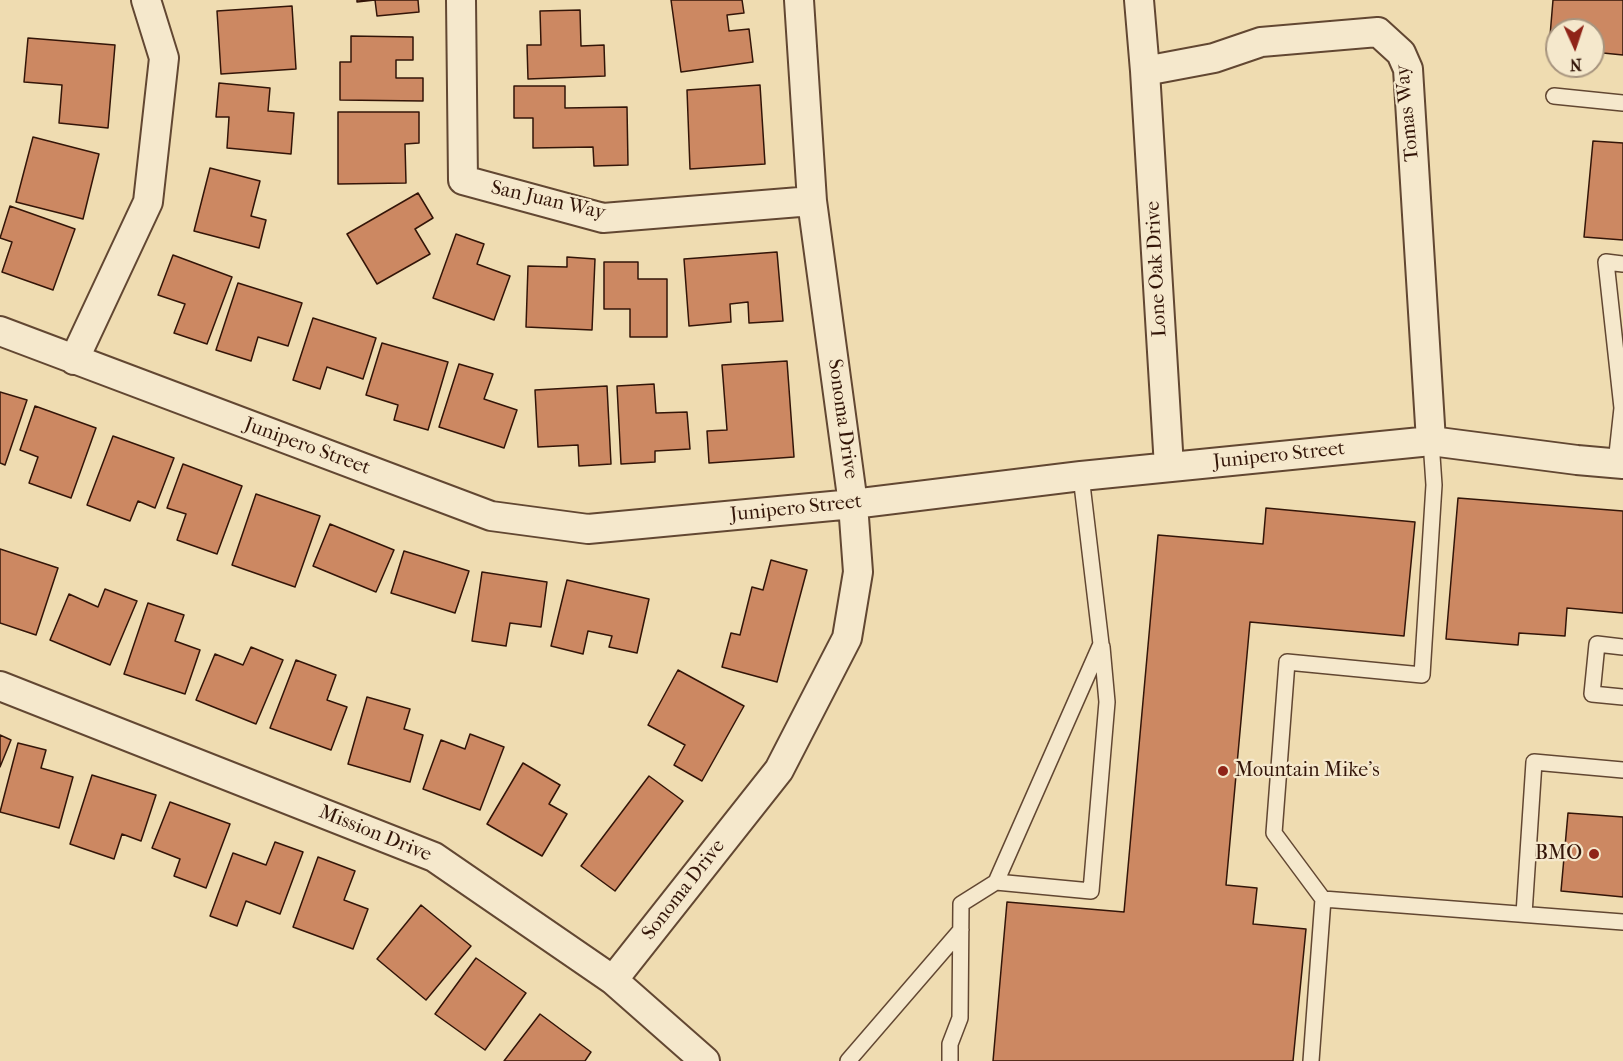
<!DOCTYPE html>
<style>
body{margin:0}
#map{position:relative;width:1623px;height:1061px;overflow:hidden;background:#efdcb1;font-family:"IM FELL French Canon",serif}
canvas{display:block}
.north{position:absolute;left:1545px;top:18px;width:60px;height:60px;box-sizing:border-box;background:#f5e8cc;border:2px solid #a7947e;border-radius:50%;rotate:177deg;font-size:16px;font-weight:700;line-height:24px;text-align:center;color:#331508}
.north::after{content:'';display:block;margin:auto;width:21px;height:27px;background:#8f2418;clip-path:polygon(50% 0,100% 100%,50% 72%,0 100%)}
</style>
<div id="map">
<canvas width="1623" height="1061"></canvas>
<div class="north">N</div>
</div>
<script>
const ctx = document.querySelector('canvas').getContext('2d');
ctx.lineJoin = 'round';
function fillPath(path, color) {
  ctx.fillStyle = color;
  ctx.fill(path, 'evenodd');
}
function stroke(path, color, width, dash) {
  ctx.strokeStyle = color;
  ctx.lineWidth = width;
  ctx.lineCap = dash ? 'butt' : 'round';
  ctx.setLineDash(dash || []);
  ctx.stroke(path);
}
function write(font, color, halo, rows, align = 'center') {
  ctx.font = font + ' "IM FELL French Canon",serif';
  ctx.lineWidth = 4.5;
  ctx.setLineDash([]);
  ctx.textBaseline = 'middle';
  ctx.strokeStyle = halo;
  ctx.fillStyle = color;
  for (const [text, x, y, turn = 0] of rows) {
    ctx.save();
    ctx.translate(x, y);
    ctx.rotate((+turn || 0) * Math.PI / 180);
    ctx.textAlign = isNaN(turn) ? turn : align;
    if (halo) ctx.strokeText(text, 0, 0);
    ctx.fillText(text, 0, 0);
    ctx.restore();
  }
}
const building = new Path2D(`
 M 357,0 L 418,0 L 419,12 L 377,16 L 375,0 L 357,2 Z
 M 671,0 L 742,0 L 744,13 L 727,15 L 729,31 L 749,29 L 753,62 L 681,72 Z
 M 1553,0 L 1623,0 L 1623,55 L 1593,52 L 1593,30 L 1557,30 L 1557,49 L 1549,48 Z
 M 292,6 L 296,69 L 221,74 L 217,11 Z
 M 580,10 L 581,46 L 604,45 L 605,76 L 528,79 L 527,45 L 541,45 L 540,11 Z
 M 351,36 L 413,37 L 413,60 L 396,60 L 396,78 L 423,78 L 423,101 L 340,100 L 340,62 L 351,62 Z
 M 28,38 L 115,45 L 108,128 L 59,123 L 62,85 L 24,82 Z
 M 219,83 L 270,88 L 268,111 L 294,113 L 291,154 L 227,148 L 229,117 L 216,117 Z
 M 760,85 L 765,164 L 690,169 L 687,90 Z
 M 514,86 L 565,86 L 565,108 L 627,107 L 628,165 L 594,166 L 593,147 L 533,148 L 533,118 L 514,118 Z
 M 338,112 L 419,112 L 419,143 L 405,144 L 406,183 L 338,184 Z
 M 33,137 L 99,154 L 83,219 L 16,202 Z
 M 1593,141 L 1623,143 L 1623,240 L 1584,237 Z
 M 210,168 L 260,181 L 251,216 L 266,220 L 259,248 L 194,231 Z
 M 418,193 L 433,218 L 415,229 L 430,254 L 377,284 L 347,234 Z
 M 10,206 L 75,229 L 53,290 L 2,272 L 12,242 L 0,238 Z
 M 456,234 L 484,244 L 477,264 L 510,276 L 494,320 L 433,298 Z
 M 777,252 L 783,321 L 749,323 L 748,302 L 730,304 L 731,322 L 689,326 L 684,259 Z
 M 173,255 L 232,277 L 207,344 L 174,333 L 185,304 L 158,295 Z
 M 567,257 L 595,259 L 592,330 L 526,327 L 528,266 L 567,267 Z
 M 604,262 L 638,262 L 638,279 L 667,279 L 667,337 L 630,337 L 630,309 L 604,309 Z
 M 238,283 L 302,303 L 288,346 L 258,337 L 251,361 L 216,350 Z
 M 313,318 L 376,338 L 363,379 L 327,367 L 320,389 L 293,380 Z
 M 382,343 L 448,362 L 428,430 L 394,420 L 398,405 L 366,395 Z
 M 787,361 L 794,457 L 709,463 L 707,431 L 727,430 L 722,365 Z
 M 459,364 L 493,374 L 484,399 L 517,410 L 504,448 L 439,427 Z
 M 654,384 L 656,413 L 687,412 L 690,449 L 655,451 L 655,462 L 621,464 L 617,386 Z
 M 607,386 L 611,464 L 579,466 L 578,445 L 538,447 L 535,390 Z
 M 0,392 L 27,400 L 5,465 L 0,463 Z
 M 35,406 L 96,428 L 71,498 L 29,483 L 38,457 L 20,450 Z
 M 113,436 L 174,458 L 155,508 L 138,501 L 130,521 L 87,505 Z
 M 183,464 L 242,486 L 217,554 L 177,540 L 186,514 L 167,508 Z
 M 256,494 L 320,516 L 295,587 L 232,565 Z
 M 1458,498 L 1623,511 L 1623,613 L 1567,608 L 1565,636 L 1519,633 L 1518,645 L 1446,639 Z
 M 1266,508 L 1415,522 L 1404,636 L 1250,622 L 1226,885 L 1257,888 L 1253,924 L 1306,929 L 1293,1061 L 993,1061 L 1007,902 L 1124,912 L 1158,535 L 1263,544 Z
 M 330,524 L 394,550 L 376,592 L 313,566 Z
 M 0,549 L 58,568 L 36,635 L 0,623 Z
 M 404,551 L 469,571 L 455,613 L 391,593 Z
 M 771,560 L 807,570 L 777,682 L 722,667 L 731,633 L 740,635 L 752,587 L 763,590 Z
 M 482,572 L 547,582 L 541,627 L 510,623 L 506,646 L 472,641 Z
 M 567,580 L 649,599 L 637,653 L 609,647 L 612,636 L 588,631 L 583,654 L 551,646 Z
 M 105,589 L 137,601 L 110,665 L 50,640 L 69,594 L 98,607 Z
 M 148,603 L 184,615 L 175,641 L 200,650 L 185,694 L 124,674 Z
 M 251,647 L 283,660 L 256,724 L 196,700 L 215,654 L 243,665 Z
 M 296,660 L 336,675 L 327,700 L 347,707 L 331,750 L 270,728 Z
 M 678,670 L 744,706 L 702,781 L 674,765 L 685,745 L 648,725 Z
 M 367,697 L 410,709 L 404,729 L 423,735 L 410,782 L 348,764 Z
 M 470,734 L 504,747 L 480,810 L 423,789 L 441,740 L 465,749 Z
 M 0,735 L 11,740 L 0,767 Z
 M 18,743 L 46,750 L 41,768 L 73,777 L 59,828 L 0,812 Z
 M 523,763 L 560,785 L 549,804 L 567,814 L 542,856 L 487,824 Z
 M 92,775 L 156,795 L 141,841 L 122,834 L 114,859 L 70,844 Z
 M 649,776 L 683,801 L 615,891 L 581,866 Z
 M 170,802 L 230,824 L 206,888 L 174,876 L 180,859 L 152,848 Z
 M 1568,813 L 1623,817 L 1623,897 L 1561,891 Z
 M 275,842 L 303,852 L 280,914 L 246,901 L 237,926 L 210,916 L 233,853 L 266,865 Z
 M 318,857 L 355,871 L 344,900 L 368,909 L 353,949 L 293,927 Z
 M 421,905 L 471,946 L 426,1000 L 377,959 Z
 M 476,958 L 526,993 L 485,1050 L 435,1014 Z
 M 540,1014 L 591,1052 L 585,1061 L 504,1061 Z`);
const service = new Path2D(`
 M 1554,96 L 1623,103
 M 1616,463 L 1622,408 L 1606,262 L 1623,264
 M 1623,647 L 1597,644 L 1592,694 L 1623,697
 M 996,882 L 1091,891 L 1107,702 L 1102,647
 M 1323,899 L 1623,922
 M 1524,914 L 1534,762 L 1623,770
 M 848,1061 L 961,930
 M 950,1061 L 950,1044 L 960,1018 L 961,904 L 996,882 L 1101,644 L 1081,476
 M 1311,1061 L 1323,899 L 1274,833 L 1287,662 L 1422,675 L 1434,485 L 1431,441`);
const minor = new Path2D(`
 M 461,0 L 463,180 L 603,218 L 812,201
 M 1139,0 L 1145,71 L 1169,467
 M 1145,71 L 1214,58 L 1261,42 L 1378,32 L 1401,53 L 1408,69 L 1431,441
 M 0,331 L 491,516 L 588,529 L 853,504 L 1081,476 L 1431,441 L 1577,460 L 1623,464
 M 74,360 L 148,202 L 164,58 L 146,0
 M 0,686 L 434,857 L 613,980 L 705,1061
 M 613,980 L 779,770 L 847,638 L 858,572 L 853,504 L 812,201 L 799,0`);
const markers = [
 [1223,771,6,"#8f2418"],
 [1594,854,6,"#8f2418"]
];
const streetNames = [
 ["Tomas Way",1408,113,-96],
 ["San Juan Way",548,201,13],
 ["Lone Oak Drive",1157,269,-93],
 ["Sonoma Drive",842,419,82],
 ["Junipero Street",307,447,20],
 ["Junipero Street",1279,456,-6],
 ["Junipero Street",796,509,-6],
 ["Mission Drive",375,834,22],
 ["Sonoma Drive",684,890,-52]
];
const poiNames = [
 ["Mountain Mike's",1235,771],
 ["BMO",1582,854,"right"]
];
fillPath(building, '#cc8862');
stroke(building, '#331508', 1.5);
stroke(service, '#624732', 18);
stroke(minor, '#624732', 32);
stroke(service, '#f5e8cc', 15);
stroke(minor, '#f5e8cc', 28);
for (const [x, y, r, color] of markers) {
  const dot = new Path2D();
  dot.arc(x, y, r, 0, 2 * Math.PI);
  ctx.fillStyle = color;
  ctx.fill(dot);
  stroke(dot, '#f5e8cc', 2);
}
write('20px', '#331508', '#f5e8cc', streetNames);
write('20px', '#331508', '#f5e8cc', poiNames, 'left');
</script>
